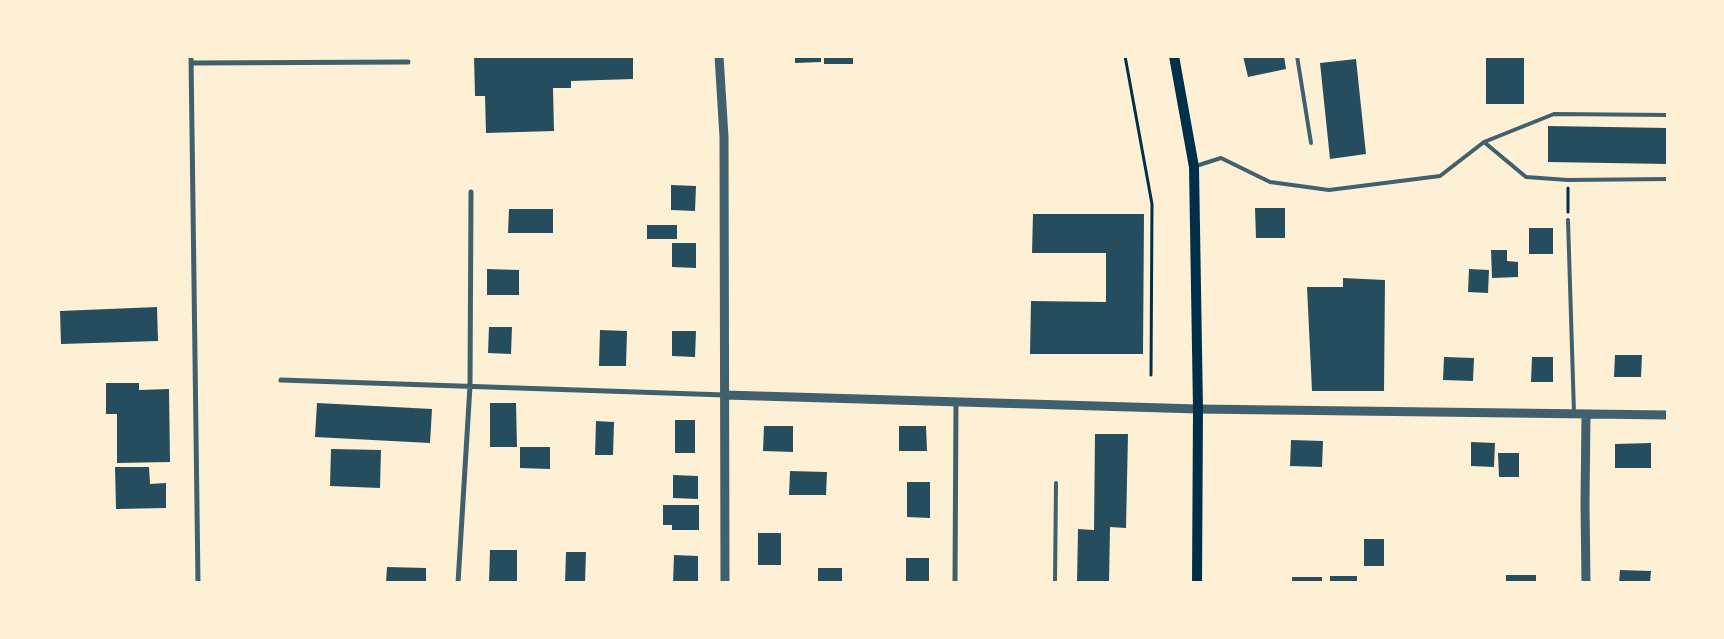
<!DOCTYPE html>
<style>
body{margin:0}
#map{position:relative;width:1724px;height:639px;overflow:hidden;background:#fdf0d5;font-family:Helvetica,sans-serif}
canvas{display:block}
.frame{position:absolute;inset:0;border:58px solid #fdf0d5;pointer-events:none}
</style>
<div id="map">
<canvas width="1724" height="639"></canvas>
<div class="frame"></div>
</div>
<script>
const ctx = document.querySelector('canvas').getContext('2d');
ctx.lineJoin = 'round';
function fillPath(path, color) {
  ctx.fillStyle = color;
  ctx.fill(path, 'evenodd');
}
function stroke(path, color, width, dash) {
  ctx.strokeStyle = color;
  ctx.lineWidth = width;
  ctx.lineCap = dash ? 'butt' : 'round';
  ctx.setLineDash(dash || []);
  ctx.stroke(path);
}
const building = new Path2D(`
 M 474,56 L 633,56 L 633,79 L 571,81 L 571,88 L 553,88 L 554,131 L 486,133 L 485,96 L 475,96 Z
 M 795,56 L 821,56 L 821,62 L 795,63 Z
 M 824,56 L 853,56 L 853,64 L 824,64 Z
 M 1243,56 L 1284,56 L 1286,69 L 1248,77 Z
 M 1486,56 L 1524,56 L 1524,104 L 1486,104 Z
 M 1356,59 L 1366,154 L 1330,159 L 1320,63 Z
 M 1548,126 L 1668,128 L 1668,164 L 1548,162 Z
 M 671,185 L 696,186 L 695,211 L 671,210 Z
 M 1255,208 L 1285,208 L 1285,238 L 1256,238 Z
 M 509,209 L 553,209 L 553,233 L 508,233 Z
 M 1033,214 L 1144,214 L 1143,354 L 1030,354 L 1031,301 L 1106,302 L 1106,253 L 1032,253 Z
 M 647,225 L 677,225 L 677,239 L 647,239 Z
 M 1529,228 L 1553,228 L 1553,254 L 1529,254 Z
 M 672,243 L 696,243 L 696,268 L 672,267 Z
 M 1491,250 L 1507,250 L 1507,261 L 1518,262 L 1518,277 L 1492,278 Z
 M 487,269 L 519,270 L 519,295 L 487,295 Z
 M 1469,269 L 1489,270 L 1488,293 L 1468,292 Z
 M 1343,278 L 1385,280 L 1384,391 L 1312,391 L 1307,287 L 1343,287 Z
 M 157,307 L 158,341 L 61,344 L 60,311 Z
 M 489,327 L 512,327 L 511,354 L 488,353 Z
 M 600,330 L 627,331 L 626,366 L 599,366 Z
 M 672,331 L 696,331 L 695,357 L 672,356 Z
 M 1615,355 L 1642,355 L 1641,377 L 1614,377 Z
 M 1444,357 L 1474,358 L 1473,381 L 1443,380 Z
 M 1532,357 L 1553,357 L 1553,382 L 1531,382 Z
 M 106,383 L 139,383 L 139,390 L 169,389 L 170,462 L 117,463 L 117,414 L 106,414 Z
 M 317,403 L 432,409 L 430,443 L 315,437 Z
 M 490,403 L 516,403 L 517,447 L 490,447 Z
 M 675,420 L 695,420 L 695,453 L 675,453 Z
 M 596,421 L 614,422 L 613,455 L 595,455 Z
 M 764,426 L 793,426 L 793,452 L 763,451 Z
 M 899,426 L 926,426 L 927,451 L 899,451 Z
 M 1095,434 L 1128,434 L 1126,528 L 1110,527 L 1109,583 L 1077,583 L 1078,529 L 1094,530 Z
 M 1291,440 L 1323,441 L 1322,467 L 1290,466 Z
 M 1471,442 L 1495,443 L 1494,467 L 1471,466 Z
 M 1651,443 L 1651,468 L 1615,468 L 1615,444 Z
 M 520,447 L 550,447 L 550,469 L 520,468 Z
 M 331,449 L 381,450 L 380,488 L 330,486 Z
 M 1498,453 L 1519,453 L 1519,477 L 1499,477 Z
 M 115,467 L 149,467 L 150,484 L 166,483 L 166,508 L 116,509 Z
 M 790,471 L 827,472 L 826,495 L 789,495 Z
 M 673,475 L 698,476 L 698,499 L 673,498 Z
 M 907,482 L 930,482 L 930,518 L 907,517 Z
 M 663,505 L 699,505 L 699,530 L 672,530 L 672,525 L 663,525 Z
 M 758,533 L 781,533 L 781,565 L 758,565 Z
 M 1364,539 L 1384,539 L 1384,566 L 1364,566 Z
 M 490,550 L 517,550 L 517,582 L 489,582 Z
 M 566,552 L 586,552 L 585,583 L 565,583 Z
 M 674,555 L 698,556 L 698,583 L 673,583 Z
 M 906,558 L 929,558 L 929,583 L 906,583 Z
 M 387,567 L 426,568 L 426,583 L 386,583 Z
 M 818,568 L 842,568 L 842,583 L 818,583 Z
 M 1620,570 L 1651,571 L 1650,583 L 1619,583 Z
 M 1506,575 L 1536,575 L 1536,583 L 1506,583 Z
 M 1330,576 L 1357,576 L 1357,583 L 1330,583 Z
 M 1292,577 L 1322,577 L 1322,583 L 1292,583 Z`);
const path = new Path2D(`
 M 1125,56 L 1152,204 L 1151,375
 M 1568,212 L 1568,188`);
const service = new Path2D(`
 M 1297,56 L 1311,143
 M 1484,142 L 1526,177 L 1568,180 L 1668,179
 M 1196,166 L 1221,158 L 1270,182 L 1329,190 L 1440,176 L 1484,142 L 1554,114 L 1668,115
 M 1568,220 L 1574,413
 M 1055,583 L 1056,483`);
const minor = new Path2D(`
 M 191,56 L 198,583
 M 191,63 L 408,62
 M 281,380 L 725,395
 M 458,583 L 470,386 L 471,192
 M 955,583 L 956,401`);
const tertiary = new Path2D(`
 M 719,56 L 724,137 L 725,583
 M 725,395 L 1198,409 L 1668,415
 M 1586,415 L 1585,503 L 1586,583`);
const secondary = new Path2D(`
 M 1174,56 L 1194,167 L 1198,409 L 1197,583`);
fillPath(building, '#264d5e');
stroke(path, '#003049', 3);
stroke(service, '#3f606c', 4);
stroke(minor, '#3f606c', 5);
stroke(tertiary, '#3f606c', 9);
stroke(secondary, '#003049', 10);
</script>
